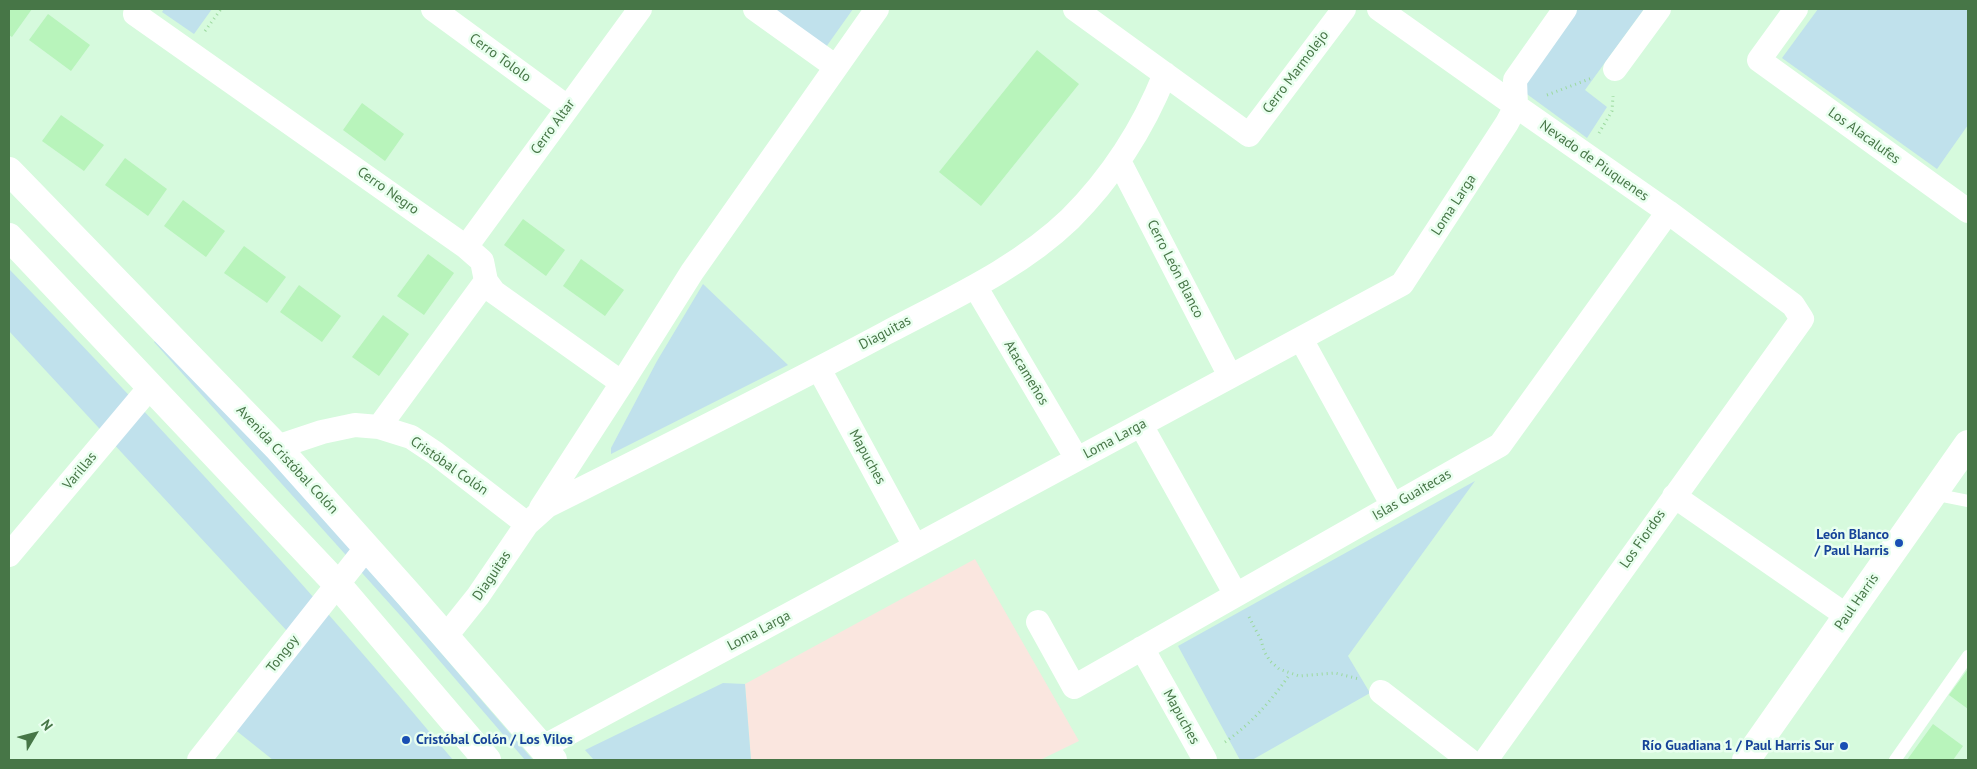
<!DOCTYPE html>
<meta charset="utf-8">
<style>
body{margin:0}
#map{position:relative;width:1977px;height:769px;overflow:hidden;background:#e2fde9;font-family:"PT Sans",sans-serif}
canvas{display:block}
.frame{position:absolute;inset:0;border:10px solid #477647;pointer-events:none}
.north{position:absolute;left:10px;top:709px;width:50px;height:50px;-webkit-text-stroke:4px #e9ffef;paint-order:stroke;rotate:53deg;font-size:14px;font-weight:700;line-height:20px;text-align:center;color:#477647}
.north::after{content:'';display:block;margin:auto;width:18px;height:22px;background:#477647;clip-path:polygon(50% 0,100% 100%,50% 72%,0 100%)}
</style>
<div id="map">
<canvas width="1977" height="769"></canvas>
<div class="frame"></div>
<div class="north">N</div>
</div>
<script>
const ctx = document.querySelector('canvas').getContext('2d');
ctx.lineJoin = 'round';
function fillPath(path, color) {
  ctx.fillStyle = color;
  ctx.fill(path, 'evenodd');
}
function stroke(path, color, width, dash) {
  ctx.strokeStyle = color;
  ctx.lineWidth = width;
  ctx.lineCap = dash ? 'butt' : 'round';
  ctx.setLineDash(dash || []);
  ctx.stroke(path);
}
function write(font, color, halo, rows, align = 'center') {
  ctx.font = font + ' "PT Sans",sans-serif';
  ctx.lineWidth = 5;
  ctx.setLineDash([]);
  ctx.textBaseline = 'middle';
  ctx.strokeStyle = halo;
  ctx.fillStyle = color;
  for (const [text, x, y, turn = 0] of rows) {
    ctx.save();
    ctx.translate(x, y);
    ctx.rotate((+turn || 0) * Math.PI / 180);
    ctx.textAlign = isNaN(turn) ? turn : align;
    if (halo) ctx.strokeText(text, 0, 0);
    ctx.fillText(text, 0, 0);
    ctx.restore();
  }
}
const residential = new Path2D(`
 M 9,9 L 1968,9 L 1968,760 L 9,760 Z`);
const education = new Path2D(`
 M 975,559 L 1079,741 L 1040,760 L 751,760 L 745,684 Z`);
const green = new Path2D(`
 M 164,9 L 212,9 L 194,34 L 162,12 Z
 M 773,9 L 853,9 L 826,47 Z
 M 1578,9 L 1644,9 L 1585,90 L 1607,107 L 1587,138 L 1520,89 Z
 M 1818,9 L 1968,9 L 1968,125 L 1937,169 L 1782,58 Z
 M 9,269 C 162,428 312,590 453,760 L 273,760 L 233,728 L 300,645 L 9,331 Z
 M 703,284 L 788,365 L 611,454 L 611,448 L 657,361 Z
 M 159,337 C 288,474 410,617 533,760 L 525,760 L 408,624 L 154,342 Z
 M 1475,481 L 1348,656 L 1370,693 L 1252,760 L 1240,760 L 1178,646 Z
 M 723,683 L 745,684 L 751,760 L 594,760 L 585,750 Z`);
const building = new Path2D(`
 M 9,9 L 32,9 L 12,37 L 9,35 Z
 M 48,14 L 90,45 L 71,71 L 29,40 Z
 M 1037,50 L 1079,84 L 981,206 L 939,172 Z
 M 362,103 L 404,134 L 385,161 L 343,130 Z
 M 61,115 L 104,145 L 84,171 L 42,141 Z
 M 125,158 L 167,189 L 148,216 L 105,185 Z
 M 183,200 L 225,231 L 206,257 L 164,226 Z
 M 523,219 L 565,250 L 546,276 L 504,245 Z
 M 244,246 L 286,277 L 267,303 L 224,273 Z
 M 428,254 L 454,273 L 424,315 L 397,296 Z
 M 581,259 L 624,290 L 605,316 L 563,286 Z
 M 299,285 L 341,316 L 322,342 L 280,312 Z
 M 383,315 L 409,334 L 379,376 L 352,357 Z
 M 1968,669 L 1968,709 L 1949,695 Z
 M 1933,724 L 1963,746 L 1953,760 L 1907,760 Z`);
const path = new Path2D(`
 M 205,31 L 221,9
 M 1547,95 L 1592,78
 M 1599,133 L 1612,111 L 1613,96
 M 1249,617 L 1261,640 L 1264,651 L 1270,661 L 1279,669 L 1299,676 L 1335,673 L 1359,679
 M 1225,742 C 1251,724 1272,700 1290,674`);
const lane = new Path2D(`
 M 1933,494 L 1968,501
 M 1895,760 L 1968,656`);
const street = new Path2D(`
 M 138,9 L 135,14 L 466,247 L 482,261 L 486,281 L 494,292 L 622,383
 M 433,9 L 567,107
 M 755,9 L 836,67
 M 1075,9 L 1249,135 L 1344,9
 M 1379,9 L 1516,106 L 1668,212 L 1793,305 L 1802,319 L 1486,760
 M 1796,9 L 1759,60 L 1968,211
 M 1615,69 L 1659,9
 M 1119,161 L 1230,376
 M 466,247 L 640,9
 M 975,286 L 1077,459
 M 1301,339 L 1393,506
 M 819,369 L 915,546
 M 1141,425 L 1236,595
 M 379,427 L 486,281
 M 277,447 L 322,432 L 355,425 L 379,427 L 411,437 L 435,453 L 527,524
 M 1674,496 L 1847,616
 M 541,508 L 622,383 L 692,272 L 877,9
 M 9,555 L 151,386
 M 1038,622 L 1074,687 L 1500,445 L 1668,212
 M 446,636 L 478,596 L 527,524 L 547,506 C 661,449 774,393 886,333 C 950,299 1018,269 1070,219 C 1112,177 1143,129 1165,74
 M 1142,648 L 1205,760
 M 1381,692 L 1469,760
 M 543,747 L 1402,284 L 1507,123 L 1516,106 L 1515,80 L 1565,9
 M 199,760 L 367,547`);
const secondary = new Path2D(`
 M 9,171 L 277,447 L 410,596 L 553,760
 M 9,237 L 338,585 L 487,760
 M 1746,760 L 1968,444`);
const markers = [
 [1899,543,5,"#1a4fb4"],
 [406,740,5,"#1a4fb4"],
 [1844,746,5,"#1a4fb4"]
];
const streetNames = [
 ["Cerro Tololo",500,58,36],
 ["Cerro Marmolejo",1296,72,-53],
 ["Cerro Altar",553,127,-54],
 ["Los Alacalufes",1864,136,36],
 ["Nevado de Piuquenes",1594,161,35],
 ["Cerro Negro",388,191,35],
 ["Loma Larga",1454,205,-57],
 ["Cerro León Blanco",1175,269,63],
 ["Diaguitas",885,333,-28],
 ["Atacameños",1026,373,59],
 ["Loma Larga",1115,439,-28],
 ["Mapuches",867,457,61],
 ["Avenida Cristóbal Colón",287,460,47],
 ["Cristóbal Colón",449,466,35],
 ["Varillas",80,471,-50],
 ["Islas Guaitecas",1412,495,-30],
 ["Los Fiordos",1643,539,-55],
 ["Diaguitas",492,576,-56],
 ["Paul Harris",1857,602,-55],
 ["Loma Larga",759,631,-28],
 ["Tongoy",283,654,-52],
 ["Mapuches",1181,717,61]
];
const transitNames = [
 ["León Blanco",1889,535],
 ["/ Paul Harris",1889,551],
 ["Cristóbal Colón / Los Vilos",416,740,"left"],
 ["Río Guadiana 1 / Paul Harris Sur",1834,746]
];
fillPath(residential, '#d6fadd');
fillPath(education, '#fae6df');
fillPath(green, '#c0e1ec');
fillPath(building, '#b8f4bb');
stroke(path, '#9bd99d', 3, [1, 4]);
stroke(lane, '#fff', 12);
stroke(street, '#fff', 24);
stroke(secondary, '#fff', 28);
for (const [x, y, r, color] of markers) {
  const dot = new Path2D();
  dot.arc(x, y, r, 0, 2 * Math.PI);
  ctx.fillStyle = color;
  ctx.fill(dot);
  stroke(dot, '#e9ffef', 2);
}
write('14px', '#477647', '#e9ffef', streetNames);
write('bold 14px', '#164399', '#e9ffef', transitNames, 'right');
</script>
